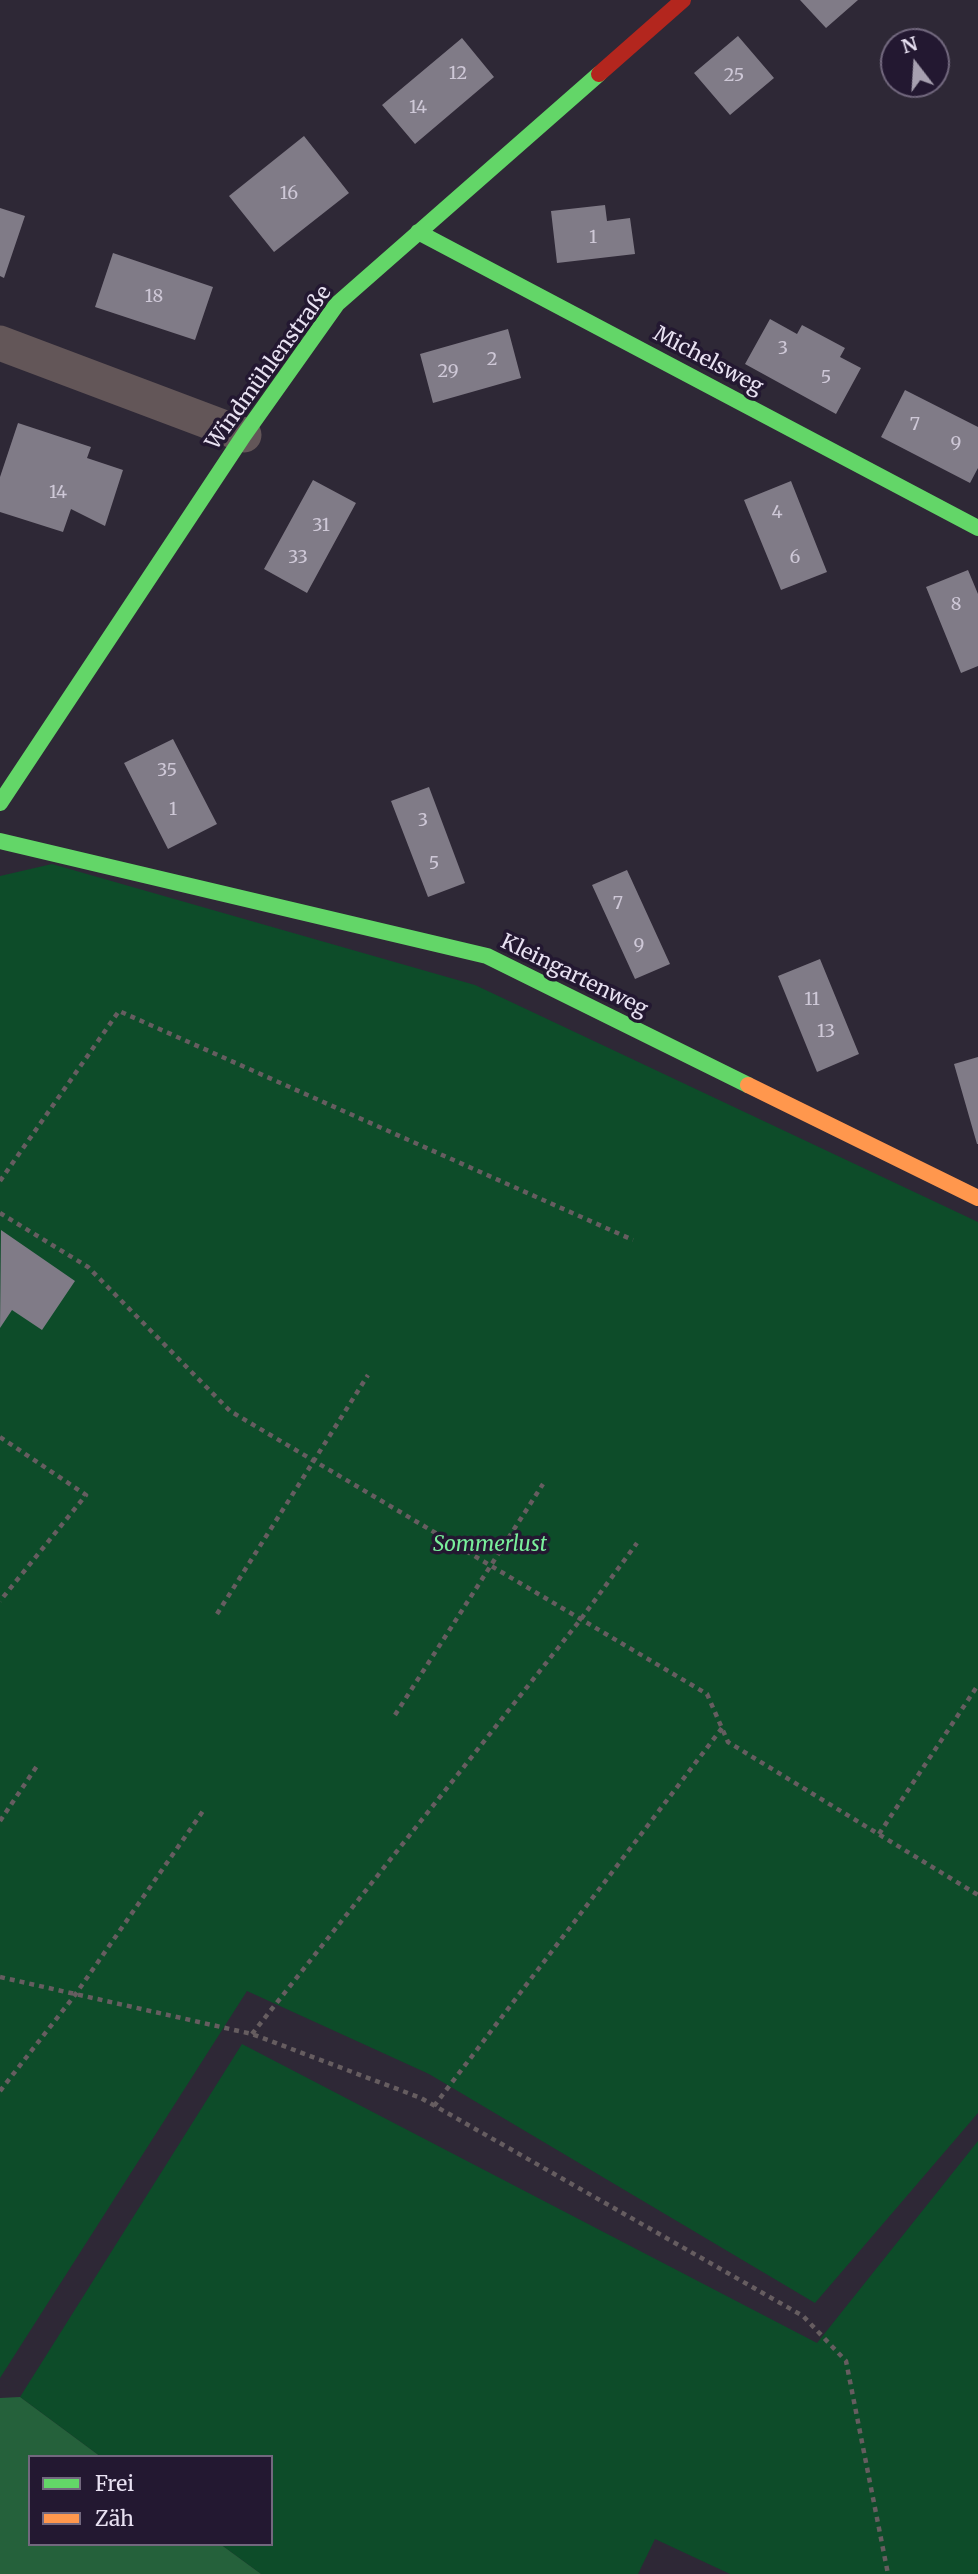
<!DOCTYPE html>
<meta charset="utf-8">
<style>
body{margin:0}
#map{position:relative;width:978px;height:2574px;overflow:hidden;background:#2e2836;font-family:Merriweather,serif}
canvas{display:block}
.legend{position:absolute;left:28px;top:2455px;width:245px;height:91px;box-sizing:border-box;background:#231831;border:2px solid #72687e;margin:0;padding:9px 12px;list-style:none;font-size:21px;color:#e8e1f2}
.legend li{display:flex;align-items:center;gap:14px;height:35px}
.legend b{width:35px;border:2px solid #72687e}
.north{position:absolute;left:880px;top:28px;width:70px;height:70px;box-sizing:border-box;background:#231831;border:2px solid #72687e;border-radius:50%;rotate:343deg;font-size:19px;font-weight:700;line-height:28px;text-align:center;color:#e8e1f2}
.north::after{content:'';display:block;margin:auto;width:24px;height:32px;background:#a7a0b0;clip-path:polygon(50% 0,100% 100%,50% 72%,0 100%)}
</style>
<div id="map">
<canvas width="978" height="2574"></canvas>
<ul class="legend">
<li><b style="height:9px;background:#63d668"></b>Frei</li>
<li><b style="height:9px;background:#ff974d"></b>Zäh</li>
</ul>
<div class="north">N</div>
</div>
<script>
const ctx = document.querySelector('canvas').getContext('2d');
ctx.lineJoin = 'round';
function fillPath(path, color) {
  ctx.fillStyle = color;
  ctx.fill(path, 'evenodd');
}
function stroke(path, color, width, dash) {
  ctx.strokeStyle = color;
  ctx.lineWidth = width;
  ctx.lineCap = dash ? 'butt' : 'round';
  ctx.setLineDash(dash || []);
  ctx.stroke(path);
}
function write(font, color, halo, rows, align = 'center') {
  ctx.font = font + ' Merriweather,serif';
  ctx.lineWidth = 7;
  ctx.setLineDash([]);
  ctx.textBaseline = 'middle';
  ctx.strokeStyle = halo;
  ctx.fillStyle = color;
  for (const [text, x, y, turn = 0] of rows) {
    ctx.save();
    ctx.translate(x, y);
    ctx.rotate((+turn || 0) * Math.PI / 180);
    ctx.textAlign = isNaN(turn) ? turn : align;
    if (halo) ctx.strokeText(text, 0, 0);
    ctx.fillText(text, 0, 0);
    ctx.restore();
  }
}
const green = new Path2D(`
 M 52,864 L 475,985 L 978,1222 L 978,2113 L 815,2303 L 429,2074 L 247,1991 L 0,2378 L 0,876 Z
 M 242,2044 L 817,2343 L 978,2141 L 978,2574 L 730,2574 L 655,2539 L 638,2574 L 261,2574 L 220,2544 L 271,2544 L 271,2457 L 101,2457 L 20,2397 Z`);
const forest = new Path2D(`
 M 20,2397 L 101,2457 L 30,2457 L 30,2544 L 220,2544 L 261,2574 L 0,2574 L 0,2398 Z`);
const building = new Path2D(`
 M 800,0 L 858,0 L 826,28 Z
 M 738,36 L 774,78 L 730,115 L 694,73 Z
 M 462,38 L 494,77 L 415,144 L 382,105 Z
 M 304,136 L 349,193 L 274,252 L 229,196 Z
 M 605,205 L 607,221 L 630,218 L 635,254 L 557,263 L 551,211 Z
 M 0,208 L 25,216 L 4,278 L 0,276 Z
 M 113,253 L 213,287 L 195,340 L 95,307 Z
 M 770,319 L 797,334 L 802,325 L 845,348 L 840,357 L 861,368 L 836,414 L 745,364 Z
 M 508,329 L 521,378 L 433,403 L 420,354 Z
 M 905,390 L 978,427 L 978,468 L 970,483 L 881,437 Z
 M 18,423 L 91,447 L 87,458 L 123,470 L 105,526 L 71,509 L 63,532 L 0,512 L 0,477 Z
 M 313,480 L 356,503 L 307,593 L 264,569 Z
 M 791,481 L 827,572 L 781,590 L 744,500 Z
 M 968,570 L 978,594 L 978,666 L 961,673 L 926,587 Z
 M 173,739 L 217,824 L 168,849 L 124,763 Z
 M 429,787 L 465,883 L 428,897 L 391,801 Z
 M 627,870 L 670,964 L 635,979 L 592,885 Z
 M 820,959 L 859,1054 L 817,1072 L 778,976 Z
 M 978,1057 L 978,1144 L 977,1144 L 954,1064 Z
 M 1,1230 L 75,1281 L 42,1330 L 12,1310 L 0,1328 Z`);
const path = new Path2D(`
 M 0,1181 L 119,1011 L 633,1240
 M 0,1213 L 88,1267 L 230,1411 L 707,1694 L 728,1742 L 978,1895
 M 0,1437 L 86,1495 L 0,1601
 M 217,1614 L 368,1375
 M 395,1715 L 543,1484
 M 0,1821 L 37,1766
 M 879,1834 L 978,1685
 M 0,1977 L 252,2034 L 421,2098 L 803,2316 L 846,2361 L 888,2574
 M 252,2034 L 581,1619 L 637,1543
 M 0,2091 L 75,1995 L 203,1811
 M 434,2106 L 722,1728`);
const street = new Path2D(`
 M 0,343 L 244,435`);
const fast = new Path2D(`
 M 418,232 L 978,528
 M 0,803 L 244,435 L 337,304 L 599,74
 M 0,841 L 487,956 L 748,1085`);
const slow = new Path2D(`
 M 748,1085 L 978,1198`);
const jam = new Path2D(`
 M 599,74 L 683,0`);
const numberNames = [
 ["12",458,74],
 ["25",734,76],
 ["14",418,108],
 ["16",289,194],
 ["1",593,238],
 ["18",154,297],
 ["3",783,349],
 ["2",492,360],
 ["29",448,372],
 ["5",826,378],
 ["7",915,425],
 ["9",956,444],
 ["14",58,493],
 ["4",777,513],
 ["31",321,526],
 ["33",298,558],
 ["6",795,558],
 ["8",956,605],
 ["35",167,771],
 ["1",173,810],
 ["3",423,821],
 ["5",434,864],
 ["7",618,904],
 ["9",639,946],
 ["11",812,1000],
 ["13",826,1032]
];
const streetNames = [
 ["Michelsweg",708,361,28],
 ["Windmühlenstraße",269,368,-54],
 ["Kleingartenweg",574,976,26]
];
const parkNames = [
 ["Sommerlust",490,1545]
];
fillPath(green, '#0d4c29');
fillPath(forest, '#25613b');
fillPath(building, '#807b87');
stroke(path, '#665d60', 4.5, [5, 5]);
stroke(street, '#635658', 35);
stroke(fast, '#63d668', 16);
stroke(slow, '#ff974d', 16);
stroke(jam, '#b3261e', 16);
write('18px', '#cec8d7', null, numberNames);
write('21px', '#e8e1f2', '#231831', streetNames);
write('italic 21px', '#79ee9b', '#231831', parkNames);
</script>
